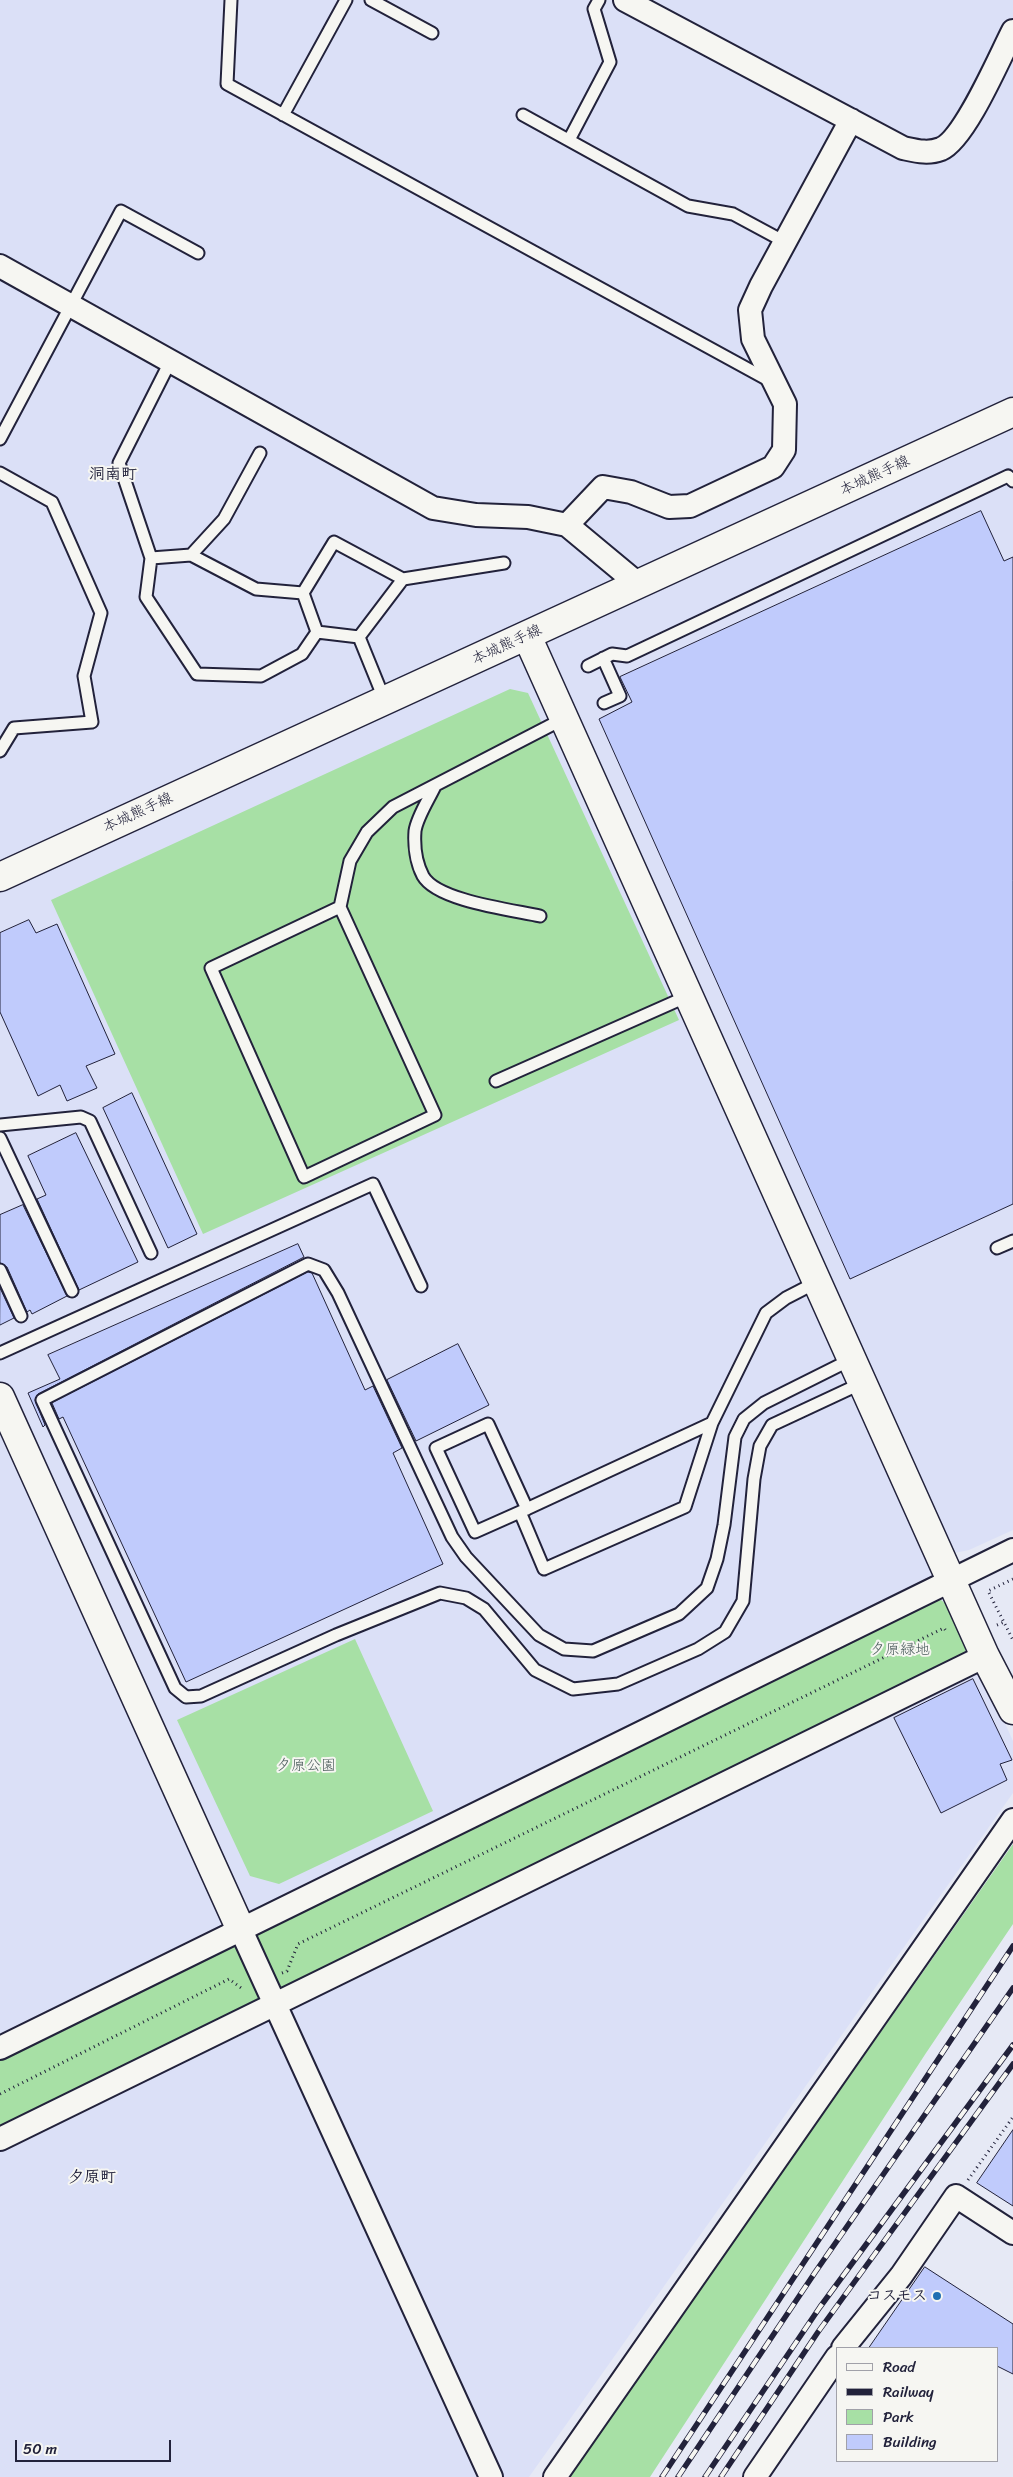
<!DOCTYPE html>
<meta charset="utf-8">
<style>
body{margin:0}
#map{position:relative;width:1013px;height:2477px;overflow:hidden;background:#e6e9f5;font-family:Sriracha,sans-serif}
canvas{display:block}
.legend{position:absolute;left:836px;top:2347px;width:162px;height:115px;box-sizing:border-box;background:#f6f6f2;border:1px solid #a1a1a9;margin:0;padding:6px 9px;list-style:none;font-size:15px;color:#22223b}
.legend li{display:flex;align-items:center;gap:10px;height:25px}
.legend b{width:25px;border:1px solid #a1a1a9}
.scale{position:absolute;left:15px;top:2440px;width:156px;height:22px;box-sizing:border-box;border:2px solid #22223b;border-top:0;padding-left:6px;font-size:15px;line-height:18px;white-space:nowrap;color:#22223b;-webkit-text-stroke:4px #f6f6f2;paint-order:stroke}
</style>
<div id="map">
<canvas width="1013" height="2477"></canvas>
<ul class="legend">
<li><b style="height:6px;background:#f6f6f2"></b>Road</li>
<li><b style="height:6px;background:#22223b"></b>Railway</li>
<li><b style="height:14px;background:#a7e0a5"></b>Park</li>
<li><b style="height:14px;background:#c0cbfc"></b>Building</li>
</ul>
<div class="scale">50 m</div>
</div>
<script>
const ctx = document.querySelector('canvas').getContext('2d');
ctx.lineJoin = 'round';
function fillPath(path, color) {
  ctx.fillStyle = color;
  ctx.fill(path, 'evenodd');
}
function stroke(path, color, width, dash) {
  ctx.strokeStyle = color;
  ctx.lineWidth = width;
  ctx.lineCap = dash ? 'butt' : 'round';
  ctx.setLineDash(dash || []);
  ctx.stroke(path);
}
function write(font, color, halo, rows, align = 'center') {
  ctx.font = font + ' Sriracha,"Klee One",sans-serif';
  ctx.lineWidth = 4;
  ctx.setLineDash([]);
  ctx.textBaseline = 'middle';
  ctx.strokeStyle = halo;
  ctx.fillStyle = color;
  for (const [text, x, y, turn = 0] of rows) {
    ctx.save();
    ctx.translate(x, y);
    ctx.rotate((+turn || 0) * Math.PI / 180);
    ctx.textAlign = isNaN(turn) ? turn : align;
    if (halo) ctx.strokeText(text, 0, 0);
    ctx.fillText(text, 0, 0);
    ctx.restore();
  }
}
const built = new Path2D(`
 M 0,0 L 1013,0 L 1013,1530 L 969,1550 L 930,1558 L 1013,1741 L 1013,1793 L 529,2477 L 0,2477 Z`);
const green = new Path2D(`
 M 510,689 L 528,693 L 679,1020 L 203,1234 L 51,900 Z
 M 941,1600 L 946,1604 L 967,1646 L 964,1654 L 0,2126 L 0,2058 L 931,1601 Z
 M 355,1639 L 433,1811 L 279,1884 L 250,1876 L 177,1720 Z
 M 1013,1844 L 1013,1924 L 926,2053 L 650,2477 L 568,2477 Z`);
const building = new Path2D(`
 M 981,511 L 1004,561 L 1013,557 L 1013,1204 L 850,1279 L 599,719 L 632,702 L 620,677 Z
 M 29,920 L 36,933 L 57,924 L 115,1054 L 86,1066 L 97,1088 L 67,1101 L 60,1085 L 38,1096 L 0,1012 L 0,933 Z
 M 132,1093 L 197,1234 L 168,1248 L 103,1108 Z
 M 76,1133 L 138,1262 L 79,1290 L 37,1199 L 46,1195 L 28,1156 Z
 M 23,1205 L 67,1296 L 32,1314 L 30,1310 L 27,1312 L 7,1267 L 0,1263 L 0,1215 Z
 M 298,1244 L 304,1257 L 38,1394 L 35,1400 L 45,1425 L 43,1427 L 28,1393 L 60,1379 L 48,1355 Z
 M 308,1272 L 312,1273 L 365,1390 L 373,1386 L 402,1448 L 393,1453 L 443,1564 L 186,1682 L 63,1417 L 59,1419 L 52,1403 Z
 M 0,1288 L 14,1318 L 0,1325 Z
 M 458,1344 L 489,1405 L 416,1441 L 387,1380 Z
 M 973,1679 L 1012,1760 L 1000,1764 L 1007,1780 L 941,1813 L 894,1718 Z
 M 1013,2130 L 1013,2206 L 977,2183 Z
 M 925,2267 L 1013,2324 L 1013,2374 L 997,2366 L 997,2348 L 869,2348 Z`);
const path = new Path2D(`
 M 1013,1579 L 988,1591 L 1013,1640
 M 997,1625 L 1004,1622
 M 282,1973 L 287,1971 L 298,1944 L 944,1628 L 946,1631
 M 0,2094 L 229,1979 L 244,1990
 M 968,2180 L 1013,2117`);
const service = new Path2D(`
 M 231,0 L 227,84 L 770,381
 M 371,0 L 432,33
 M 283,115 L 346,0
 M 523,115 L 688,206 L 733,214 L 785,242
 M 569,140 L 610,62 L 594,9 L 599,0
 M 171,360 L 119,463 L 151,558 L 191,555 L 256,589 L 303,593
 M 0,439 L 121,211 L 198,253
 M 0,473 L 52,502 L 101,613 L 84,676 L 92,722 L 14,728 L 0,751
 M 191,555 L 224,519 L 260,453
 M 151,558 L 146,597 L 197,674 L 261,676 L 302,654 L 317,632
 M 403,579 L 504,563
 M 359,637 L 317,632 L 303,593 L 334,542 L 403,579 L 359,637 L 385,701
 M 603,658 L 620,696 L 604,703
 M 588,666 L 612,654 L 627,656 L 1008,476 L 1013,481
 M 435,786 C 429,799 417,817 415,831 C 414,845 416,863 423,876 C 437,901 513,910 540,916
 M 340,907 L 211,968 L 304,1177 L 435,1115 L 340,907 L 350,861 L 367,832 L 393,807 L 563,719
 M 496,1081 L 688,996
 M 0,1125 L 81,1117 L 90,1121 L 151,1253
 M 0,1138 L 72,1291
 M 997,1248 L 1013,1241
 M 0,1270 L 21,1316
 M 0,1353 L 373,1184 L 421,1286
 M 852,1359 L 764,1403 L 744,1419 L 735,1437 L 724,1525 L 717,1559 L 707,1588 L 679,1614 L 593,1651 L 564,1649 L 539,1635 L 466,1557 L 452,1537 L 338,1293 L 324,1270 L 308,1264 L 42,1400 L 175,1688 L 186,1697 L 201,1696 L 336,1635 L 440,1593 L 466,1598 L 484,1609 L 535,1670 L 573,1689 L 618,1684 L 698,1649 L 725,1632 L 743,1601 L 754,1479 L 760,1446 L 772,1425 L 862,1383
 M 712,1423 L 520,1512 L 544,1569 L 685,1507 L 712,1423 L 766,1313 L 786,1298 L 817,1282
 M 520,1512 L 475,1532 L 436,1448 L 488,1424 L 527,1509`);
const minor = new Path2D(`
 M 625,0 L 903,148 C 917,151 928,154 941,149 C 965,139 1000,56 1013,31
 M 0,266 L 433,508 L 476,515 L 528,517 L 567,525 L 638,584
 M 567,525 L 603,487 L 631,492 L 669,507 L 690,506 L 773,467 L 784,450 L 785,404 L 753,339 L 750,310 L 761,286 L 851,120
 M 241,1930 L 491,2477
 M 0,2048 L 1013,1550
 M 0,2139 L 985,1656
 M 843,2348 L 901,2276 L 956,2196 L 1013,2233
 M 555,2477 L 1013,1820
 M 755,2477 L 837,2357`);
const tertiary = new Path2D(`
 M 527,636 L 985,1656 L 1013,1710
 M 0,1397 L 241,1930`);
const secondary = new Path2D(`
 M 0,877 L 1013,412`);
const rail = new Path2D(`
 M 662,2477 L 1013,1946
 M 678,2477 L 816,2271 L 1013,1988
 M 705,2477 L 820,2307 L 1013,2045
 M 721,2477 L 818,2332 L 1013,2064`);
const markers = [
 [937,2296,5,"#1f6fb2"]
];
const streetNames = [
 ["本城熊手線",875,476,-25],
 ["本城熊手線",507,645,-25],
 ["本城熊手線",138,813,-25]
];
const parkNames = [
 ["夕原緑地",900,1650],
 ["夕原公園",306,1766]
];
const poiNames = [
 ["コスモス",927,2296]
];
const neighbourhoodNames = [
 ["洞南町",113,475],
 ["夕原町",92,2178]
];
fillPath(built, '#dbe0f7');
fillPath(green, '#a7e0a5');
fillPath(building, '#c0cbfc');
stroke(building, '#22223b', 1);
stroke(service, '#22223b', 15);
stroke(minor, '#22223b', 26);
stroke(tertiary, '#22223b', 31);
stroke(secondary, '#22223b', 31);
stroke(path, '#22223b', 3, [1, 4]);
stroke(service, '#f6f6f2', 11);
stroke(minor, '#f6f6f2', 22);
stroke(tertiary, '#f6f6f2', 28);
stroke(secondary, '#f6f6f2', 28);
stroke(rail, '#22223b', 5.5);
stroke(rail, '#f6f6f2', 4, [11]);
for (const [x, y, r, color] of markers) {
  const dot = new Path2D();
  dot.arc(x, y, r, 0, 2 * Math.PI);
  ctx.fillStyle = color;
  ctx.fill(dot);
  stroke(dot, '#f6f6f2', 2);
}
write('15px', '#22223b', '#f6f6f2', streetNames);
write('15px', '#4a5b5b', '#f6f6f2', parkNames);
write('bold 15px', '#22223b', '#f6f6f2', poiNames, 'right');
write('bold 16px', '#22223b', '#f6f6f2', neighbourhoodNames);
</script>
